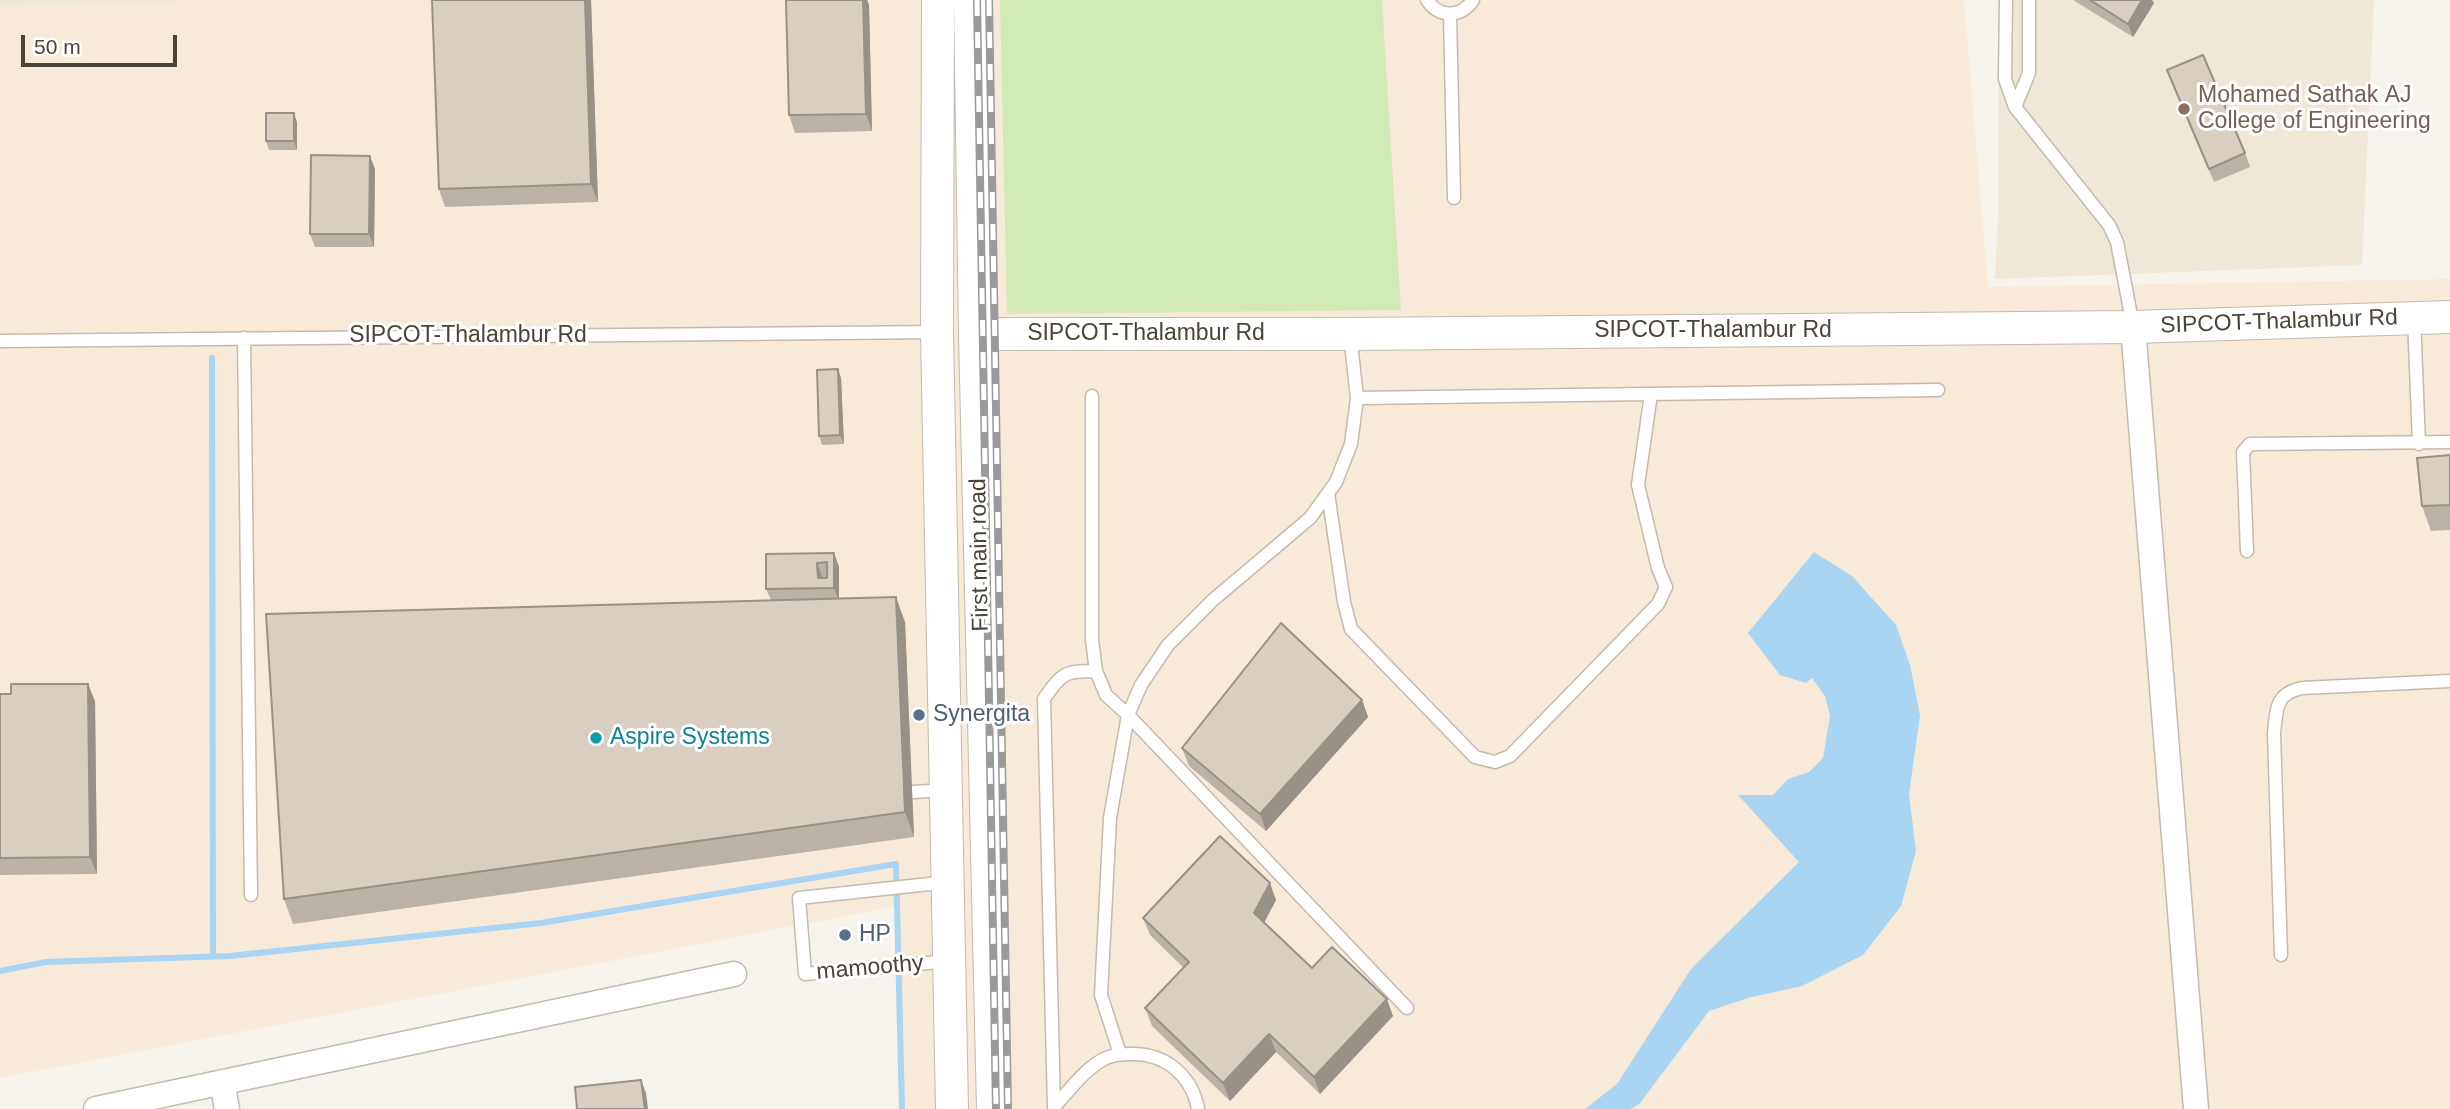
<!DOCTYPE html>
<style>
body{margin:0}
#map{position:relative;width:2450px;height:1109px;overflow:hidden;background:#f6f3ec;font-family:Arial,sans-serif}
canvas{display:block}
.scale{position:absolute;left:21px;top:35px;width:156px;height:32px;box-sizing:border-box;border:4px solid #4b4439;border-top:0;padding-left:9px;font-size:21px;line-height:24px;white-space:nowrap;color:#4b4439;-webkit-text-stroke:5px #fff;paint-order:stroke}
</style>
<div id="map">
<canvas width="2450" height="1109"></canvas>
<div class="scale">50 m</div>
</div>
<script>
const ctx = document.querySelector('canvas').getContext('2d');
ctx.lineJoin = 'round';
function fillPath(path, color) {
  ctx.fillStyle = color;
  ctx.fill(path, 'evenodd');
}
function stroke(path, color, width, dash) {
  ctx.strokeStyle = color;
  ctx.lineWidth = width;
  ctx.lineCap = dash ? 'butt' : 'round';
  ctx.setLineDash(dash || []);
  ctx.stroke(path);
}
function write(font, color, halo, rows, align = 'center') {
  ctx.font = font + ' Arial,sans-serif';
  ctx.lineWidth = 6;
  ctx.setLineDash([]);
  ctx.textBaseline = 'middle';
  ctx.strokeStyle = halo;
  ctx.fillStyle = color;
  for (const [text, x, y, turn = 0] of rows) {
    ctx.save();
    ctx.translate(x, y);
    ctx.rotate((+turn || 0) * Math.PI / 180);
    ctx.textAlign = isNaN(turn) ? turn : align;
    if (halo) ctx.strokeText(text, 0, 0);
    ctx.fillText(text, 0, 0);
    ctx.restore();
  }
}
const commercial = new Path2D(`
 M 0,0 L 1964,0 L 1988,287 L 2450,279 L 2450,1109 L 899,1109 L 898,906 L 0,1078 Z`);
const education = new Path2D(`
 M 0,0 L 173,0 L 173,3 L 0,6 Z
 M 1998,0 L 2374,0 L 2362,265 L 1995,279 L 1998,217 Z`);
const green = new Path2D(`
 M 1000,0 L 1382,0 L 1401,310 L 1007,314 Z`);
const water = new Path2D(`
 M 1814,552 L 1852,576 L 1896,625 L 1910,665 L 1920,715 L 1909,794 L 1916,851 L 1901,906 L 1863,955 L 1802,986 L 1748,998 L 1709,1011 L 1640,1103 L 1631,1109 L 1585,1109 L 1617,1084 L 1691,969 L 1799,862 L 1738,795 L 1773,795 L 1788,779 L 1809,772 L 1823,758 L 1830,716 L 1825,696 L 1812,678 L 1806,683 L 1780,675 L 1748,633 Z`);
const stream = new Path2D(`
 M 212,358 L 213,956
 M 994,364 L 997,614
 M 0,971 L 46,962 L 230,956 L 541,923 L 896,864 L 902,1109`);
const service = new Path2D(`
 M 1427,0 C 1439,18 1461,18 1473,0
 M 2006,0 L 2005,79 L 2015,107 L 2109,225 L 2117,242 L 2133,326
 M 1450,14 L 1454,198
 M 2015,107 L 2029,73 L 2029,0
 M 2414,318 L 2419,444
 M 244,338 L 251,895
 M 0,341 L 937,332
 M 1092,396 L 1092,640 L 1096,671 L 1106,695 L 1128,715 L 1407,1008
 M 1357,398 L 1938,390
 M 1328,493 L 1344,602 L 1351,629 L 1475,757 L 1495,762 L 1510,756 L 1658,604 L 1666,587 L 1658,568 L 1638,485 L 1651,394
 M 2247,551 L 2243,452 L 2250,444 L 2450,442
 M 897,793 L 946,790
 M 948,882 L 799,898 L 805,974 L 949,961
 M 2281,955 L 2274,733 C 2277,708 2275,694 2302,688 L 2450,681
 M 1120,1054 L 1101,995 L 1110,818 L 1128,715 L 1141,685 L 1168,645 L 1213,600 L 1310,518 L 1336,482 L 1351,444 L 1357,398 L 1350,334
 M 1054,1107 L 1044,699 C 1062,673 1064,671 1096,671
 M 1055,1109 L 1054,1107 C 1070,1090 1085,1068 1106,1058 C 1115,1054 1124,1054 1133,1054 C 1166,1054 1192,1076 1198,1109`);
const minor = new Path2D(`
 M 2133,327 L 2196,1109
 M 222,1082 L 227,1109
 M 96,1109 L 734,974`);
const tertiary = new Path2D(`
 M 938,0 L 937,332 L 952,1109
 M 970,0 L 975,334 L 993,1109
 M 975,334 L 1350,334 L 2133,327 L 2450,317`);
const rail = new Path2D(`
 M 977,0 L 996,1109
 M 989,0 L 1008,1109`);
const wall = new Path2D(`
 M 432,0 L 591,0 L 598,202 L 445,207 L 439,189 Z
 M 786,0 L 867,0 L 869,5 L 872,131 L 795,133 L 789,115 Z
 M 2073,0 L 2152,0 L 2154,3 L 2133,37 Z
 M 2167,70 L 2245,153 L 2250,167 L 2214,182 Z
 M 297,122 L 297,150 L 269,150 L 266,141 Z
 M 375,169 L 374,247 L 315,247 L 310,234 Z
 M 841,378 L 844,444 L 822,445 L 819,436 Z
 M 2450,455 L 2450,530 L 2431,531 L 2422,506 Z
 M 834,553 L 839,567 L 839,598 L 905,622 L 914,837 L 293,924 L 284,899 L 771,600 L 766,589 Z
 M 0,694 L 95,701 L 97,874 L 0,875 Z
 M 1362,700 L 1368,717 L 1266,831 L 1189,766 L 1182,748 Z
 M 1276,900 L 1264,923 L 1312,968 L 1393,1016 L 1320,1094 L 1276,1052 L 1230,1101 L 1152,1026 L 1145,1008 L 1184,968 L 1150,935 L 1143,918 Z`);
const shadedWall = new Path2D(`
 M 585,0 L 591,0 L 598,202 L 591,184 Z
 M 863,0 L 867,0 L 869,5 L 872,131 L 866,114 Z
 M 2142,0 L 2152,0 L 2154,3 L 2133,37 L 2128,24 Z
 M 294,113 L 297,122 L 297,150 L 294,141 Z
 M 370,156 L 375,169 L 374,247 L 369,234 Z
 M 838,369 L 841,378 L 844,444 L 840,435 Z
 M 834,553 L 839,567 L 839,601 L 834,588 Z
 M 817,563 L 822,576 L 822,588 L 818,578 Z
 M 896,597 L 905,622 L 914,837 L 905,812 Z
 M 88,684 L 95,701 L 97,874 L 90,857 Z
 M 1362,700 L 1368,717 L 1266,831 L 1260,814 Z
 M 1270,883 L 1276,900 L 1260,930 L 1254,913 Z
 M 1387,999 L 1393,1016 L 1320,1094 L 1314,1077 Z
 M 1269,1034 L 1276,1052 L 1230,1101 L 1223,1083 Z
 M 641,1080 L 646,1093 L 648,1109 L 645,1109 Z`);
const building = new Path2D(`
 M 432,0 L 585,0 L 591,184 L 439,189 Z
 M 786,0 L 863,0 L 866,114 L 789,115 Z
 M 2090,0 L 2142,0 L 2128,24 Z
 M 2203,55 L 2245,153 L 2209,169 L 2167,70 Z
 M 266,113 L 294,113 L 294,141 L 266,141 Z
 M 311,155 L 370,156 L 369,234 L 310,234 Z
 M 838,369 L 840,435 L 819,436 L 817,370 Z
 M 2450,455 L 2450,505 L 2422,506 L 2417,458 Z
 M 834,553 L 834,588 L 766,589 L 766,554 ZM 827,562 L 827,578 L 818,578 L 817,563 Z
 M 896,597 L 905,812 L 284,899 L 266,614 Z
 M 1281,623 L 1362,700 L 1260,814 L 1182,748 Z
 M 11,684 L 88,684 L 90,857 L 0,858 L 0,694 L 11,694 Z
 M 1220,836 L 1270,883 L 1254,913 L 1312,968 L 1332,947 L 1387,999 L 1314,1077 L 1269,1034 L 1223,1083 L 1145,1008 L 1189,962 L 1143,918 Z
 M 641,1080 L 645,1109 L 577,1109 L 575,1087 Z`);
const markers = [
 [2184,109,7,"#8d6e63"],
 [919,715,7,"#5c6f8a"],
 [596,738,7,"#0f9aa8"],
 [845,935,7,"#5c6f8a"]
];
const educationNames = [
 ["Mohamed Sathak AJ",2198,96],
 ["College of Engineering",2198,122]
];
const streetNames = [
 ["SIPCOT-Thalambur Rd",2279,322,-2],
 ["SIPCOT-Thalambur Rd",1713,331],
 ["SIPCOT-Thalambur Rd",1146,334],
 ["SIPCOT-Thalambur Rd",468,336],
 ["First main road",980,555,-91],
 ["mamoothy",870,968,-5]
];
const serviceNames = [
 ["Synergita",933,715],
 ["HP",859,935]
];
const cultureNames = [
 ["Aspire Systems",610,738]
];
fillPath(commercial, '#f7ead8');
fillPath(education, '#efe8d6');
fillPath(green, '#d2eab5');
fillPath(water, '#a9d4f2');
stroke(stream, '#a9d4f2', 6);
stroke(service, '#c2bbae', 15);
stroke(minor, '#c2bbae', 27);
stroke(tertiary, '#c2bbae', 34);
stroke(service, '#fff', 12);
stroke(minor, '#fff', 24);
stroke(tertiary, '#fff', 32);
stroke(rail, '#9a9a9a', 8);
stroke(rail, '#fff', 5, [16]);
fillPath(wall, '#bab2a6');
fillPath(shadedWall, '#979187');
fillPath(building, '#d8cfc1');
stroke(building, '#979187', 2);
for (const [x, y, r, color] of markers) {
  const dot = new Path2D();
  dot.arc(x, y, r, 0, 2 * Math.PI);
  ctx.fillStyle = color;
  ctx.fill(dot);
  stroke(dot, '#fff', 2.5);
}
write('23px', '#785e54', '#fff', educationNames, 'left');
write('23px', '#4b4439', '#fff', streetNames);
write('23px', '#4e5e75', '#fff', serviceNames, 'left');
write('23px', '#0d838f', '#fff', cultureNames, 'left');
</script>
